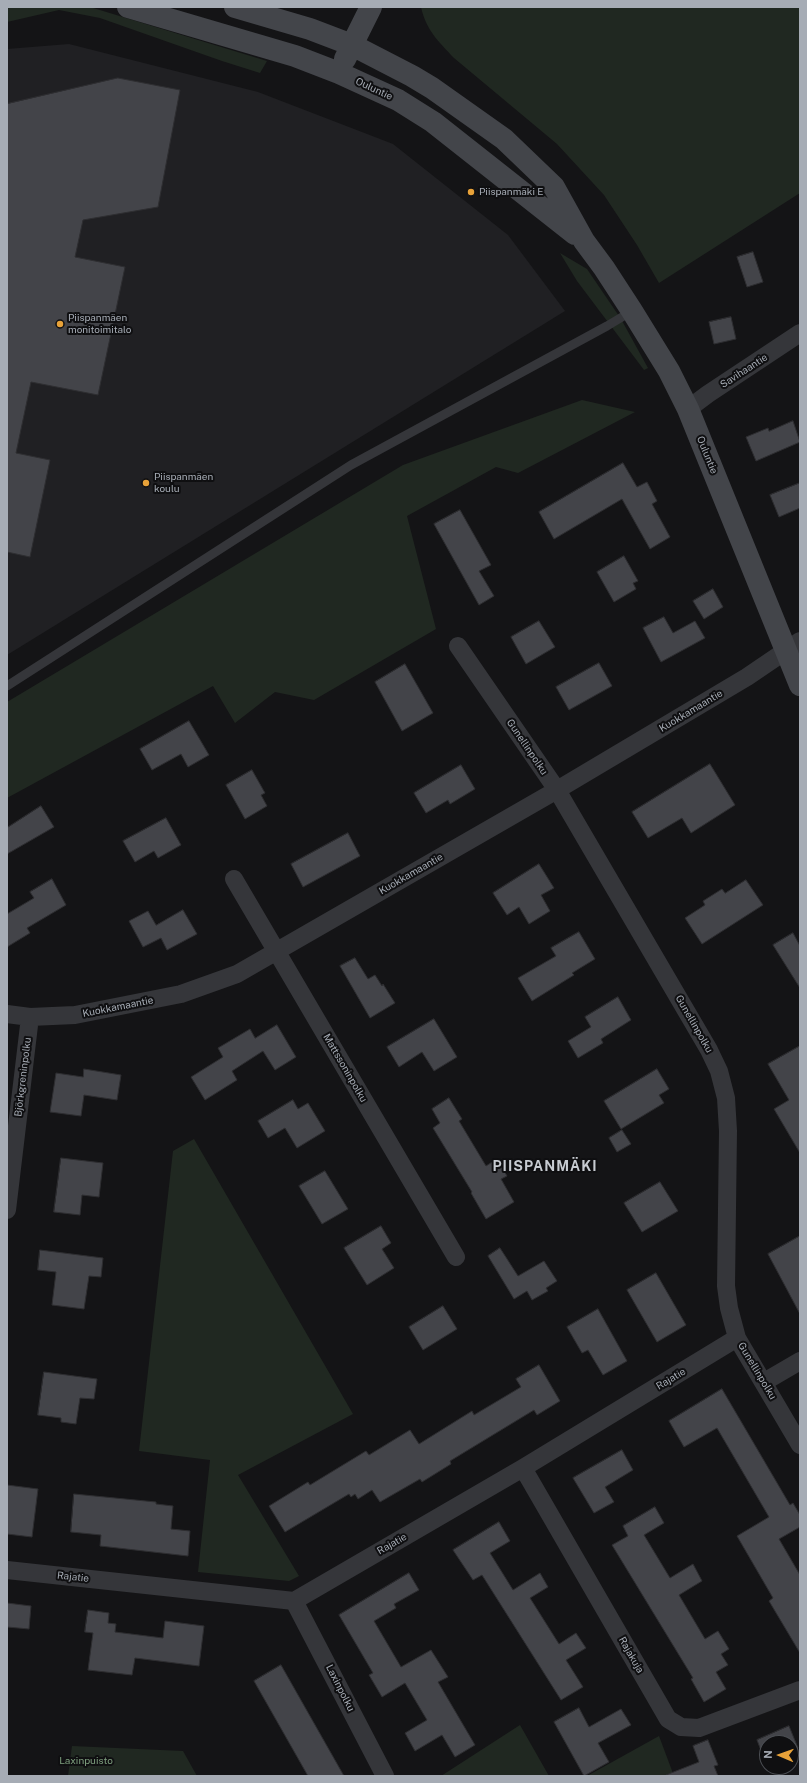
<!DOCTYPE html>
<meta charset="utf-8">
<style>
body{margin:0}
#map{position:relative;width:807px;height:1783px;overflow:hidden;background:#141416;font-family:"Public Sans",sans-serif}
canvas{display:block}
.frame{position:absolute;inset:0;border:8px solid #a6acb5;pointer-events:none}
.north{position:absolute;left:759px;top:1735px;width:40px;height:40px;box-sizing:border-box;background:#0f0f11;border:1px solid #4b4e53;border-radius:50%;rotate:272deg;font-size:11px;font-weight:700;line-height:16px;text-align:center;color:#a6acb5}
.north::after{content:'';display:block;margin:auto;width:14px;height:18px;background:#e8a239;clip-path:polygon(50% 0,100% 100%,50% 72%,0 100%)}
</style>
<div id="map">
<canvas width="807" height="1783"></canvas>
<div class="frame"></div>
<div class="north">N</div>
</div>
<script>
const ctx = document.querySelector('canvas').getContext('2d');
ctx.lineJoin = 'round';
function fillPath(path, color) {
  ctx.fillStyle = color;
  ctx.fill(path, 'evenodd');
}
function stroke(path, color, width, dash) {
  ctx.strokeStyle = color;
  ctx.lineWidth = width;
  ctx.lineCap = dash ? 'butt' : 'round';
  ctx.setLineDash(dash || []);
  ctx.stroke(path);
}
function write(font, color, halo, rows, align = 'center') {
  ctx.font = font + ' "Public Sans",sans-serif';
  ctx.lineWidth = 4;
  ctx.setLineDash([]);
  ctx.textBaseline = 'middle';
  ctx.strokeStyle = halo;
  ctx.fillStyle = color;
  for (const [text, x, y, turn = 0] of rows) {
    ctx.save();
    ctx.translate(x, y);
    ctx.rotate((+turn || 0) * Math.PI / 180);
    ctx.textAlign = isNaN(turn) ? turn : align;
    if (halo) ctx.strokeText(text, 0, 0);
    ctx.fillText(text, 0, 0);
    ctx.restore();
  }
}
const built = new Path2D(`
 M 69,44 L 258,92 L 393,144 L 508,235 L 565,311 L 7,655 L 7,49 Z`);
const green = new Path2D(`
 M 7,7 L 90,7 L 267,61 L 260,73 L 222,61 L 100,18 L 59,10 L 7,22 Z
 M 421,7 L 800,7 L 800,193 L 659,283 L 637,245 L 604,195 L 557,144 L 454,58 C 438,41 426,30 421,7 Z
 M 560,253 L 587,269 L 621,319 L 648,368 L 644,370 L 577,281 Z
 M 582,400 L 635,412 L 518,473 L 496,467 L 407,516 L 436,629 L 314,700 L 275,692 L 235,723 L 213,686 L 7,798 L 7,702 L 403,465 Z
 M 194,1139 L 353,1414 L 238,1475 L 299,1576 L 289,1581 L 198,1572 L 210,1460 L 139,1451 L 173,1151 Z
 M 520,1725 L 549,1776 L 441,1776 Z
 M 659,1736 L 674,1776 L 587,1776 Z
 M 72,1746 L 183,1751 L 197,1776 L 68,1776 Z`);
const building = new Path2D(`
 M 118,78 L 180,90 L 158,207 L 83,220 L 75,257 L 125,267 L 98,395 L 31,382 L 16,453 L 50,460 L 30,557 L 7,552 L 7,104 Z
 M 753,252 L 763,282 L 747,287 L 737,257 Z
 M 731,317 L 736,339 L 714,344 L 709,322 Z
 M 793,421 L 800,442 L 756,461 L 746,437 L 768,428 L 769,431 Z
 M 623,463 L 637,487 L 647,482 L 657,501 L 652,504 L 670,537 L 650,549 L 622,499 L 554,539 L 539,512 Z
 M 800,483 L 800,508 L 779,517 L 770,495 Z
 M 460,510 L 491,565 L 479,571 L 494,596 L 479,605 L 434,524 Z
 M 624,556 L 638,581 L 633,583 L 636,589 L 614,602 L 597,572 Z
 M 713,589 L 723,607 L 704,619 L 693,601 Z
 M 664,617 L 673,633 L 695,621 L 705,638 L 661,662 L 643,628 Z
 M 539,621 L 555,647 L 526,664 L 511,637 Z
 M 599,663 L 612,686 L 569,710 L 556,687 Z
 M 405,664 L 433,713 L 402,731 L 375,682 Z
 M 189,721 L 209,755 L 188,767 L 181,754 L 152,770 L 140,749 Z
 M 710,764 L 735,805 L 691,833 L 682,818 L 648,838 L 632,812 Z
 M 461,765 L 475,789 L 450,804 L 448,800 L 426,813 L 414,793 Z
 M 252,770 L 265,793 L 261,795 L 267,806 L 245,819 L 226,785 Z
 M 41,806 L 54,827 L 7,854 L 7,828 Z
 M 166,818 L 181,845 L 158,858 L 154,851 L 135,862 L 123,841 Z
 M 348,833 L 360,856 L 303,887 L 291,864 Z
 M 539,864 L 554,888 L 541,895 L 550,911 L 529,924 L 519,907 L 507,915 L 493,893 Z
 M 52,879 L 66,905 L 27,928 L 30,933 L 7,947 L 7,914 L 34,898 L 30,892 Z
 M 746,880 L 763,905 L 702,944 L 685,918 L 705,905 L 703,901 L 722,889 L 725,893 Z
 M 183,910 L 197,934 L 167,950 L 161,938 L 143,947 L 129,921 L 148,911 L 156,925 Z
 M 579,932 L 595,959 L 572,973 L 574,975 L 532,1001 L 518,978 L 556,956 L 551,948 Z
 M 793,933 L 800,946 L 800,988 L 773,945 Z
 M 355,958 L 368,979 L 375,975 L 382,986 L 383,984 L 395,1003 L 370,1018 L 340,966 Z
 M 618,997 L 631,1020 L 601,1039 L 603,1043 L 578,1058 L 568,1041 L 591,1027 L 585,1017 Z
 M 434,1019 L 457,1057 L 434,1071 L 422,1052 L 399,1067 L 387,1047 Z
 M 277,1025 L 296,1057 L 275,1070 L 263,1051 L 232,1071 L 237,1080 L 205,1100 L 191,1077 L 223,1057 L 218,1048 L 250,1029 L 255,1038 Z
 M 800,1046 L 800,1153 L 774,1109 L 789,1100 L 768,1064 Z
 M 84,1069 L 121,1075 L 117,1100 L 84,1095 L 81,1116 L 50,1112 L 56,1073 L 83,1077 Z
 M 657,1069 L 669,1089 L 659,1095 L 664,1103 L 621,1129 L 604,1101 Z
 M 449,1098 L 462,1119 L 459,1121 L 486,1166 L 497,1159 L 507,1176 L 501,1179 L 514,1202 L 486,1219 L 471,1193 L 472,1192 L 433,1128 L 440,1123 L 432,1109 Z
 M 293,1100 L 298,1109 L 308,1103 L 325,1131 L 297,1148 L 285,1128 L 268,1138 L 258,1121 Z
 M 622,1130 L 631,1144 L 617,1152 L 609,1138 Z
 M 61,1158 L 103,1163 L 99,1197 L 82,1195 L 80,1215 L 54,1212 Z
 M 325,1171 L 348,1209 L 322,1224 L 299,1186 Z
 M 660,1182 L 678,1211 L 642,1232 L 624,1203 Z
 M 381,1226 L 391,1243 L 382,1249 L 394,1268 L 367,1285 L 344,1248 Z
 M 800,1236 L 800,1314 L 768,1254 Z
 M 500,1248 L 518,1276 L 544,1261 L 557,1281 L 546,1288 L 548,1291 L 532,1300 L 527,1291 L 514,1299 L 488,1256 Z
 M 40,1250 L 103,1258 L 101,1277 L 89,1276 L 84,1309 L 52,1305 L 56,1272 L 38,1270 Z
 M 656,1273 L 686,1325 L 657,1342 L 627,1290 Z
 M 443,1306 L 457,1329 L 423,1350 L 409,1327 Z
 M 598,1309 L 627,1361 L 603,1375 L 588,1350 L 582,1353 L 567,1327 Z
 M 539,1365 L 560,1401 L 537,1415 L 534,1410 L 450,1461 L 451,1464 L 422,1482 L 420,1479 L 380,1502 L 372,1490 L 358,1499 L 355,1494 L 351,1497 L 349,1494 L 285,1532 L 269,1506 L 308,1482 L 310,1485 L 366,1451 L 369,1455 L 410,1430 L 419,1444 L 472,1411 L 474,1415 L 521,1387 L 516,1379 Z
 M 44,1372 L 97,1379 L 94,1399 L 80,1398 L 76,1424 L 61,1422 L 61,1418 L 38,1415 Z
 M 722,1389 L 790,1505 L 793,1503 L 800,1515 L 800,1527 L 779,1539 L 800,1575 L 800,1653 L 769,1601 L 773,1598 L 737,1536 L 769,1517 L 717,1428 L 684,1447 L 669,1421 Z
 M 622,1450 L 633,1470 L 605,1487 L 614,1502 L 594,1513 L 573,1478 Z
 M 7,1485 L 38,1489 L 32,1537 L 7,1534 Z
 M 74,1494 L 156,1502 L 156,1504 L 173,1506 L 171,1529 L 190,1531 L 188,1556 L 100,1546 L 101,1535 L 71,1532 Z
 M 655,1507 L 664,1523 L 644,1535 L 670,1578 L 693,1564 L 702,1581 L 679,1595 L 705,1639 L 718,1631 L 729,1649 L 721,1654 L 728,1665 L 716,1672 L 726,1689 L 704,1702 L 691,1679 L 693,1678 L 612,1545 L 628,1536 L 623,1526 Z
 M 499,1522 L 510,1541 L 490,1553 L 513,1590 L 540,1573 L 548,1587 L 530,1598 L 559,1644 L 576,1633 L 586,1648 L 566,1660 L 583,1687 L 561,1700 L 482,1575 L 473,1580 L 453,1550 Z
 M 409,1573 L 419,1590 L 394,1604 L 396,1608 L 374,1621 L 401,1667 L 431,1650 L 448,1677 L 438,1682 L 475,1745 L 455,1757 L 442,1735 L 415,1751 L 405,1733 L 427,1720 L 405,1683 L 382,1697 L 369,1675 L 373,1673 L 339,1615 Z
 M 7,1603 L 31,1606 L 29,1629 L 7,1627 Z
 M 88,1610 L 109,1613 L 108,1623 L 116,1624 L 115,1632 L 163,1638 L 165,1621 L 204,1626 L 199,1666 L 135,1658 L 132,1675 L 88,1670 L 93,1633 L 85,1632 Z
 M 281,1665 L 344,1776 L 308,1776 L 254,1681 Z
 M 579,1708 L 589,1727 L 621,1709 L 631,1725 L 598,1743 L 609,1762 L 584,1776 L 554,1722 Z
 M 789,1726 L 798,1748 L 791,1751 L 791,1743 L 767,1743 L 767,1760 L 765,1761 L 757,1740 Z
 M 708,1740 L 718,1765 L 714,1766 L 718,1776 L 667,1776 L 666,1775 L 699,1762 L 693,1746 Z`);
const lane = new Path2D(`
 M 7,686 L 351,465 L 607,326 L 632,311`);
const street = new Path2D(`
 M 688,409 L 708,394 L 800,333
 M 458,646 L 557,790 L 709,1050 L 719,1071 L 726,1098 L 728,1131 L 726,1286 L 729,1308 L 737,1338 L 800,1445
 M 234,879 L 456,1257
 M 7,1014 L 30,1017 L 75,1015 L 181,994 L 237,974 L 557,790 L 747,677 L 800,641
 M 7,1210 L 30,1017
 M 764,1382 L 800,1361
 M 523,1468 L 668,1719 L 681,1727 L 699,1728 L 800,1690
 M 7,1570 L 294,1601 L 523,1468 L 737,1338
 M 294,1601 L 385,1776`);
const secondary = new Path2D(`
 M 128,7 L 295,56 L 339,73 L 398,100 L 433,122 L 575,234
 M 235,7 L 310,29 L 352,45 L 412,76 L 432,88 L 504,139 L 554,187 L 584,241 L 604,268 L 632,311 L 669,371 L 688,409 L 800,685
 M 345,59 L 371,7`);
const markers = [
 [471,192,4,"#e8a239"],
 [60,324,4,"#e8a239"],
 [146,483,4,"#e8a239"]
];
const streetNames = [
 ["Ouluntie",374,89,25],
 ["Savihaantie",744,371,-33],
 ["Ouluntie",707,455,68],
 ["Kuokkamaantie",691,711,-31],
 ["Gunellinpolku",527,747,56],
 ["Kuokkamaantie",411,874,-30],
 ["Kuokkamaantie",118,1007,-11],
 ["Gunellinpolku",694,1024,60],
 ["Mattssoninpolku",345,1068,60],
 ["Björkgreninpolku",23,1077,-83],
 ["Gunellinpolku",757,1371,59],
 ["Rajatie",671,1379,-31],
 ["Rajatie",392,1544,-30],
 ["Rajatie",73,1577,6],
 ["Rajakuja",631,1655,60],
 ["Laxinpolku",340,1688,63]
];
const poiNames = [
 ["Piispanmäki E",479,192],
 ["Piispanmäen",68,318],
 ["monitoimitalo",68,330],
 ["Piispanmäen",154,477],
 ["koulu",154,489]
];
const parkNames = [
 ["Laxinpuisto",86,1761]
];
const districtNames = [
 ["PIISPANMÄKI",545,1167]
];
fillPath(built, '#202023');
fillPath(green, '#202821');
fillPath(building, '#434449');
stroke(building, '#2e2e31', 1);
stroke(lane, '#35363a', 9);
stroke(street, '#35363a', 18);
stroke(secondary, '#43454a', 22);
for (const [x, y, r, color] of markers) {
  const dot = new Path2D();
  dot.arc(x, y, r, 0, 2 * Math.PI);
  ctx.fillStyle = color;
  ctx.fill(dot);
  stroke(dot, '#0f0f11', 1.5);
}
write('10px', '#a6acb5', '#0f0f11', streetNames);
write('10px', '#a6acb5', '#0f0f11', poiNames, 'left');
write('10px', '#7e9f7e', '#0f0f11', parkNames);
ctx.letterSpacing = '1px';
write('bold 14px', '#c7cbd1', '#0f0f11', districtNames);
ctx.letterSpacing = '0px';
</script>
